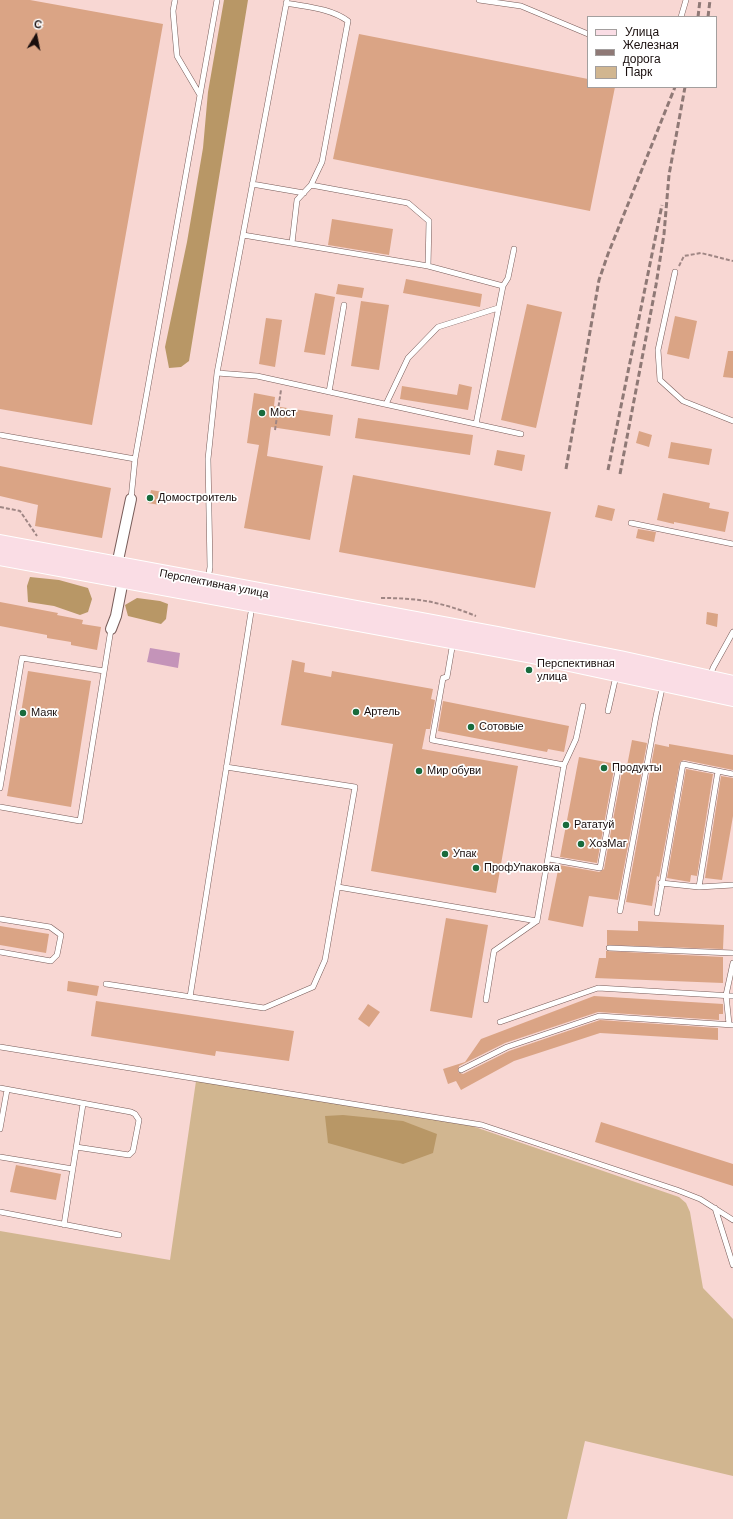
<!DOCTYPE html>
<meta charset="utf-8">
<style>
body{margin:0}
#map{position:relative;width:733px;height:1519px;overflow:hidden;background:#f8d7d3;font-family:Arial,sans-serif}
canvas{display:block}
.legend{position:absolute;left:587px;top:16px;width:130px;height:72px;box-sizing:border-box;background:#fff;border:1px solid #a39f9e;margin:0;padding:5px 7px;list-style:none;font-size:12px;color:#190e0d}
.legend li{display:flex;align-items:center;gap:8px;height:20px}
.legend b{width:20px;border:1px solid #a39f9e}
.north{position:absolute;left:16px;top:16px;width:40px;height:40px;-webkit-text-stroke:3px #fff;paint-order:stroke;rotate:10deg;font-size:11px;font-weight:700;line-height:16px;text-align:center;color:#190e0d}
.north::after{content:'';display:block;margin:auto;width:14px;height:18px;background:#190e0d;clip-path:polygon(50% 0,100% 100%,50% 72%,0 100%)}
</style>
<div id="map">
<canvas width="733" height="1519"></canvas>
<ul class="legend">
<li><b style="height:5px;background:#fadde5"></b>Улица</li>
<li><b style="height:5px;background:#8f7976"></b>Железная дорога</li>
<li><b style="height:11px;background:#d1b690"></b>Парк</li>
</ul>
<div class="north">С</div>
</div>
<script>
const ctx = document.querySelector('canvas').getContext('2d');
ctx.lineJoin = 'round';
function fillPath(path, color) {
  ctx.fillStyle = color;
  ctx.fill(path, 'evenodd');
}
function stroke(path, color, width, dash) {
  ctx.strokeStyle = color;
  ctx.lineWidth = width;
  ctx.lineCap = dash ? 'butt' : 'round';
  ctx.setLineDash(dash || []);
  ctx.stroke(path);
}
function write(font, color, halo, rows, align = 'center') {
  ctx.font = font + ' Arial,sans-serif';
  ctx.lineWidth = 3.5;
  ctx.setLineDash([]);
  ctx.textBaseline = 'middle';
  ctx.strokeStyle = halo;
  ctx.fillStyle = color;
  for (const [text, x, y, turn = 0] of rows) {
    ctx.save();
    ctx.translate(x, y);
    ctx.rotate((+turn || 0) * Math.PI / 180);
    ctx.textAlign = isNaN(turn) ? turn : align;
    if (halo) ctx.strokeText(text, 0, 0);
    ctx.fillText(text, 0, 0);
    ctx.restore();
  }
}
const green = new Path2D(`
 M 196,1081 L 472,1126 L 679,1197 L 686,1203 L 690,1212 L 703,1288 L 733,1319 L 733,1476 L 585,1441 L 567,1519 L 0,1519 L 0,1231 L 170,1260 Z`);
const forest = new Path2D(`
 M 224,0 L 248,0 L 189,361 L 181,367 L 169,368 L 165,347 L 187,242 L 203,148 L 208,92 Z
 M 30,577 L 59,580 L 88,588 L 92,599 L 88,612 L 80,615 L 54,606 L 28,602 L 27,586 Z
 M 137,598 L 160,601 L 168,604 L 166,619 L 161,624 L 128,616 L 125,605 Z
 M 343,1115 L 403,1121 L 437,1134 L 433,1153 L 403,1164 L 328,1143 L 325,1116 Z`);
const water = new Path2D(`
 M 150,648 L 180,653 L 178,668 L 147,662 Z`);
const building = new Path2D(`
 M 0,0 L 30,0 L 163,24 L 92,425 L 0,409 Z
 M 359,34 L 588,79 L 588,87 L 615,87 L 590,211 L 333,159 Z
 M 332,219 L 393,229 L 389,255 L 328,245 Z
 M 406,279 L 482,294 L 480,307 L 403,293 Z
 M 338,284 L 364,288 L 362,298 L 336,294 Z
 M 315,293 L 335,297 L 325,355 L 304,352 Z
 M 361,301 L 389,305 L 379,370 L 351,366 Z
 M 527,304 L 562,312 L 536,428 L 501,420 Z
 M 675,316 L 697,321 L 689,359 L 667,354 Z
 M 266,318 L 282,320 L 275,367 L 259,364 Z
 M 728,351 L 733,351 L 733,378 L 723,377 Z
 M 459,384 L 472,387 L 468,410 L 400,399 L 402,386 L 457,395 Z
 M 254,393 L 275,397 L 274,406 L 333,415 L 330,436 L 271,427 L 267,456 L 323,466 L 310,540 L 244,528 L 259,445 L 247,443 Z
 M 358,418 L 473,435 L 470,455 L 355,438 Z
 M 639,431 L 652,435 L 649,447 L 636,443 Z
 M 671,442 L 712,449 L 709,465 L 668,458 Z
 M 497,450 L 525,455 L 522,471 L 494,465 Z
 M 0,466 L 111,488 L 102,538 L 35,526 L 38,505 L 0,496 Z
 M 353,475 L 551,512 L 535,588 L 339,552 Z
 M 151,490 L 163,492 L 160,505 L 148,503 Z
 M 663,493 L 710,503 L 709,508 L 729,512 L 725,532 L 674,522 L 674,524 L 657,520 Z
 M 598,505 L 615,509 L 612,521 L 595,517 Z
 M 638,529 L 656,532 L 654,542 L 636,538 Z
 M 0,602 L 58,613 L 57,615 L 83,620 L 82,624 L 101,627 L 97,650 L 71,645 L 71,642 L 47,638 L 47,635 L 0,626 Z
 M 707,612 L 718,614 L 717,627 L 706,624 Z
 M 292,660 L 305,663 L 304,672 L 331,677 L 332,671 L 433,689 L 431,699 L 435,700 L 430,729 L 426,729 L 422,749 L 518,766 L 496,893 L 371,871 L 393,744 L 281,725 Z
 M 28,671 L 91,681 L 71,807 L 7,796 Z
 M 443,701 L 569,726 L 564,752 L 548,749 L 547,752 L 438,731 Z
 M 632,740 L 647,743 L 618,900 L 589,896 L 583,927 L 548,920 L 559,865 L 599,872 L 604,869 L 622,771 L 619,766 L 614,769 L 597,863 L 560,857 L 579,757 L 627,766 Z
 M 655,744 L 669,747 L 669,744 L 733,755 L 733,770 L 684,760 L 680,762 L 659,877 L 657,876 L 652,906 L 626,902 Z
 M 686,769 L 713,774 L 697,876 L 691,875 L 690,882 L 667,878 Z
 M 721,776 L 733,778 L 733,816 L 722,880 L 705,878 Z
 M 446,918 L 488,925 L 472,1018 L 430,1011 Z
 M 638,921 L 724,925 L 723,949 L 607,945 L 607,930 L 638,931 Z
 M 0,926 L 49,934 L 46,953 L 0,945 Z
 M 606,951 L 723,957 L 723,983 L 595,978 L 599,958 L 606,958 Z
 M 68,981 L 99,986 L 97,996 L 67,991 Z
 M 594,996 L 723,1004 L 723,1014 L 719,1014 L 719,1020 L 598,1012 L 505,1043 L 459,1066 L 458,1072 L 463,1074 L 509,1051 L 600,1020 L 718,1028 L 718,1040 L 600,1033 L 514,1061 L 461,1090 L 456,1081 L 448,1084 L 443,1069 L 465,1062 L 481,1039 Z
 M 96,1001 L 294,1031 L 289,1061 L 216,1051 L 215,1056 L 91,1036 Z
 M 368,1004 L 380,1012 L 369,1027 L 358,1019 Z
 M 601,1122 L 733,1164 L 733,1186 L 595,1142 Z
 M 16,1165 L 61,1174 L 56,1200 L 10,1192 Z`);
const path = new Path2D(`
 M 679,266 L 684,256 L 701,253 L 733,261
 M 275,430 L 281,390
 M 0,507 L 20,511 L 37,536
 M 381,598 C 419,598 441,602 476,616`);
const service = new Path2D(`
 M 175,0 L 173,11 L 177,56 L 200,95
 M 479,0 L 521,6 L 588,34
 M 286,3 C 307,7 330,8 348,21 L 322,162 L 311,185
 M 681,17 L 686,0
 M 252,184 L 304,193
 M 243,235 L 428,266 L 503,286
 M 292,243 L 297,200 L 311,185 L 408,203 L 429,221 L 428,266
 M 675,272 L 658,350 L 660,380 L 683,401 L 733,421
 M 217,373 L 257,376 L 521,434
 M 329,392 L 344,305
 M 386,404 L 408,358 L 438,327 L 498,308
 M 476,424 L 503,286 L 508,278 L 514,249
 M 0,435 L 135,459
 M 131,499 L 135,459 L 217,0
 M 631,523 L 733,544
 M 208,580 L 210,567 L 208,459 L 217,373 L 287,0
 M 453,642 L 447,677 L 443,678 L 432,740 L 564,765
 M 710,677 L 713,668 L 733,632
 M 608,711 L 616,676
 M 0,788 L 22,658 L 104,671
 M 0,807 L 80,821 L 111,629
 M 549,859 L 600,868 L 618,770
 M 661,883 L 699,887 L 733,885
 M 338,887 L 537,921
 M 699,887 L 718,771
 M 620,911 L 656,716 L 663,684
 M 657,913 L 683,764 L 733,774
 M 0,919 L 50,927 L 61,935 L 57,955 L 51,961 L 0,952
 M 609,948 L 733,953
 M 106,984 L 264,1008 L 313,987 L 325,960 L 355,787 L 226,767
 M 190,997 L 252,606
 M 486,1000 L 494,951 L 537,921 L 564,765 L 576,739 L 583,706
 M 500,1022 L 598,988 L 733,996
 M 729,1024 L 726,995 L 733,963
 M 0,1047 L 482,1125 L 677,1190 L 700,1199 L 733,1220
 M 461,1070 L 507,1047 L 599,1016 L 733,1025
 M 0,1088 L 131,1112 L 135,1114 L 139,1120 L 133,1151 L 129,1155 L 76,1147
 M 0,1129 L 7,1090
 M 0,1157 L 73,1169
 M 715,1208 L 733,1265
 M 0,1212 L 119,1235
 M 64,1225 L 83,1104`);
const minor = new Path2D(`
 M 111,629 L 116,616 L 123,580 L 117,565 L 131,499`);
const primary = new Path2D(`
 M 0,543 L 498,635 L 620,659 L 733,684
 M 0,557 L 532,655 L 733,698`);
const rail = new Path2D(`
 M 698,17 L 700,0
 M 708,17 L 710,0
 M 566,469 L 599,280 L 608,254 L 675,87
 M 608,470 L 662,205
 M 620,474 L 656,285 L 664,234 L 669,175 L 685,87`);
const markers = [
 [262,413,4,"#186b3c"],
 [150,498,4,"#186b3c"],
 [529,670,4,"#186b3c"],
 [356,712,4,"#186b3c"],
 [23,713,4,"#186b3c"],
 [471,727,4,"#186b3c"],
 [604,768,4,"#186b3c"],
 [419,771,4,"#186b3c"],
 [566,825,4,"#186b3c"],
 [581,844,4,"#186b3c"],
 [445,854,4,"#186b3c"],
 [476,868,4,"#186b3c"]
];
const poiNames = [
 ["Мост",270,413],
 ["Домостроитель",158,498],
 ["Перспективная",537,664],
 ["улица",537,677],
 ["Артель",364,712],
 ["Маяк",31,713],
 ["Сотовые",479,727],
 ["Продукты",612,768],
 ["Мир обуви",427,771],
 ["Рататуй",574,825],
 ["ХозМаг",589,844],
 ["Упак",453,854],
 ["ПрофУпаковка",484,868]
];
const streetNames = [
 ["Перспективная улица",214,584,11]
];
fillPath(green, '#d1b690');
fillPath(forest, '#b89766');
fillPath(water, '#c494b9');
fillPath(building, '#daa485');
stroke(service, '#775b58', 6);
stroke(minor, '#775b58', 12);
stroke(primary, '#fff', 18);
stroke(path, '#9f8684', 2, [4, 2]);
stroke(service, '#fff', 5);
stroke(minor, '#fff', 10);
stroke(primary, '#fadde5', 16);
stroke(rail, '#8f7976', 3, [6, 3]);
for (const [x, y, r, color] of markers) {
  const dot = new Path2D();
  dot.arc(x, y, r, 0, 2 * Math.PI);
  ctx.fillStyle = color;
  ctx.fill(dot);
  stroke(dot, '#fff', 1.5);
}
write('11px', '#190e0d', '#fff', poiNames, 'left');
write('11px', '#190e0d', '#fff', streetNames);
</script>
